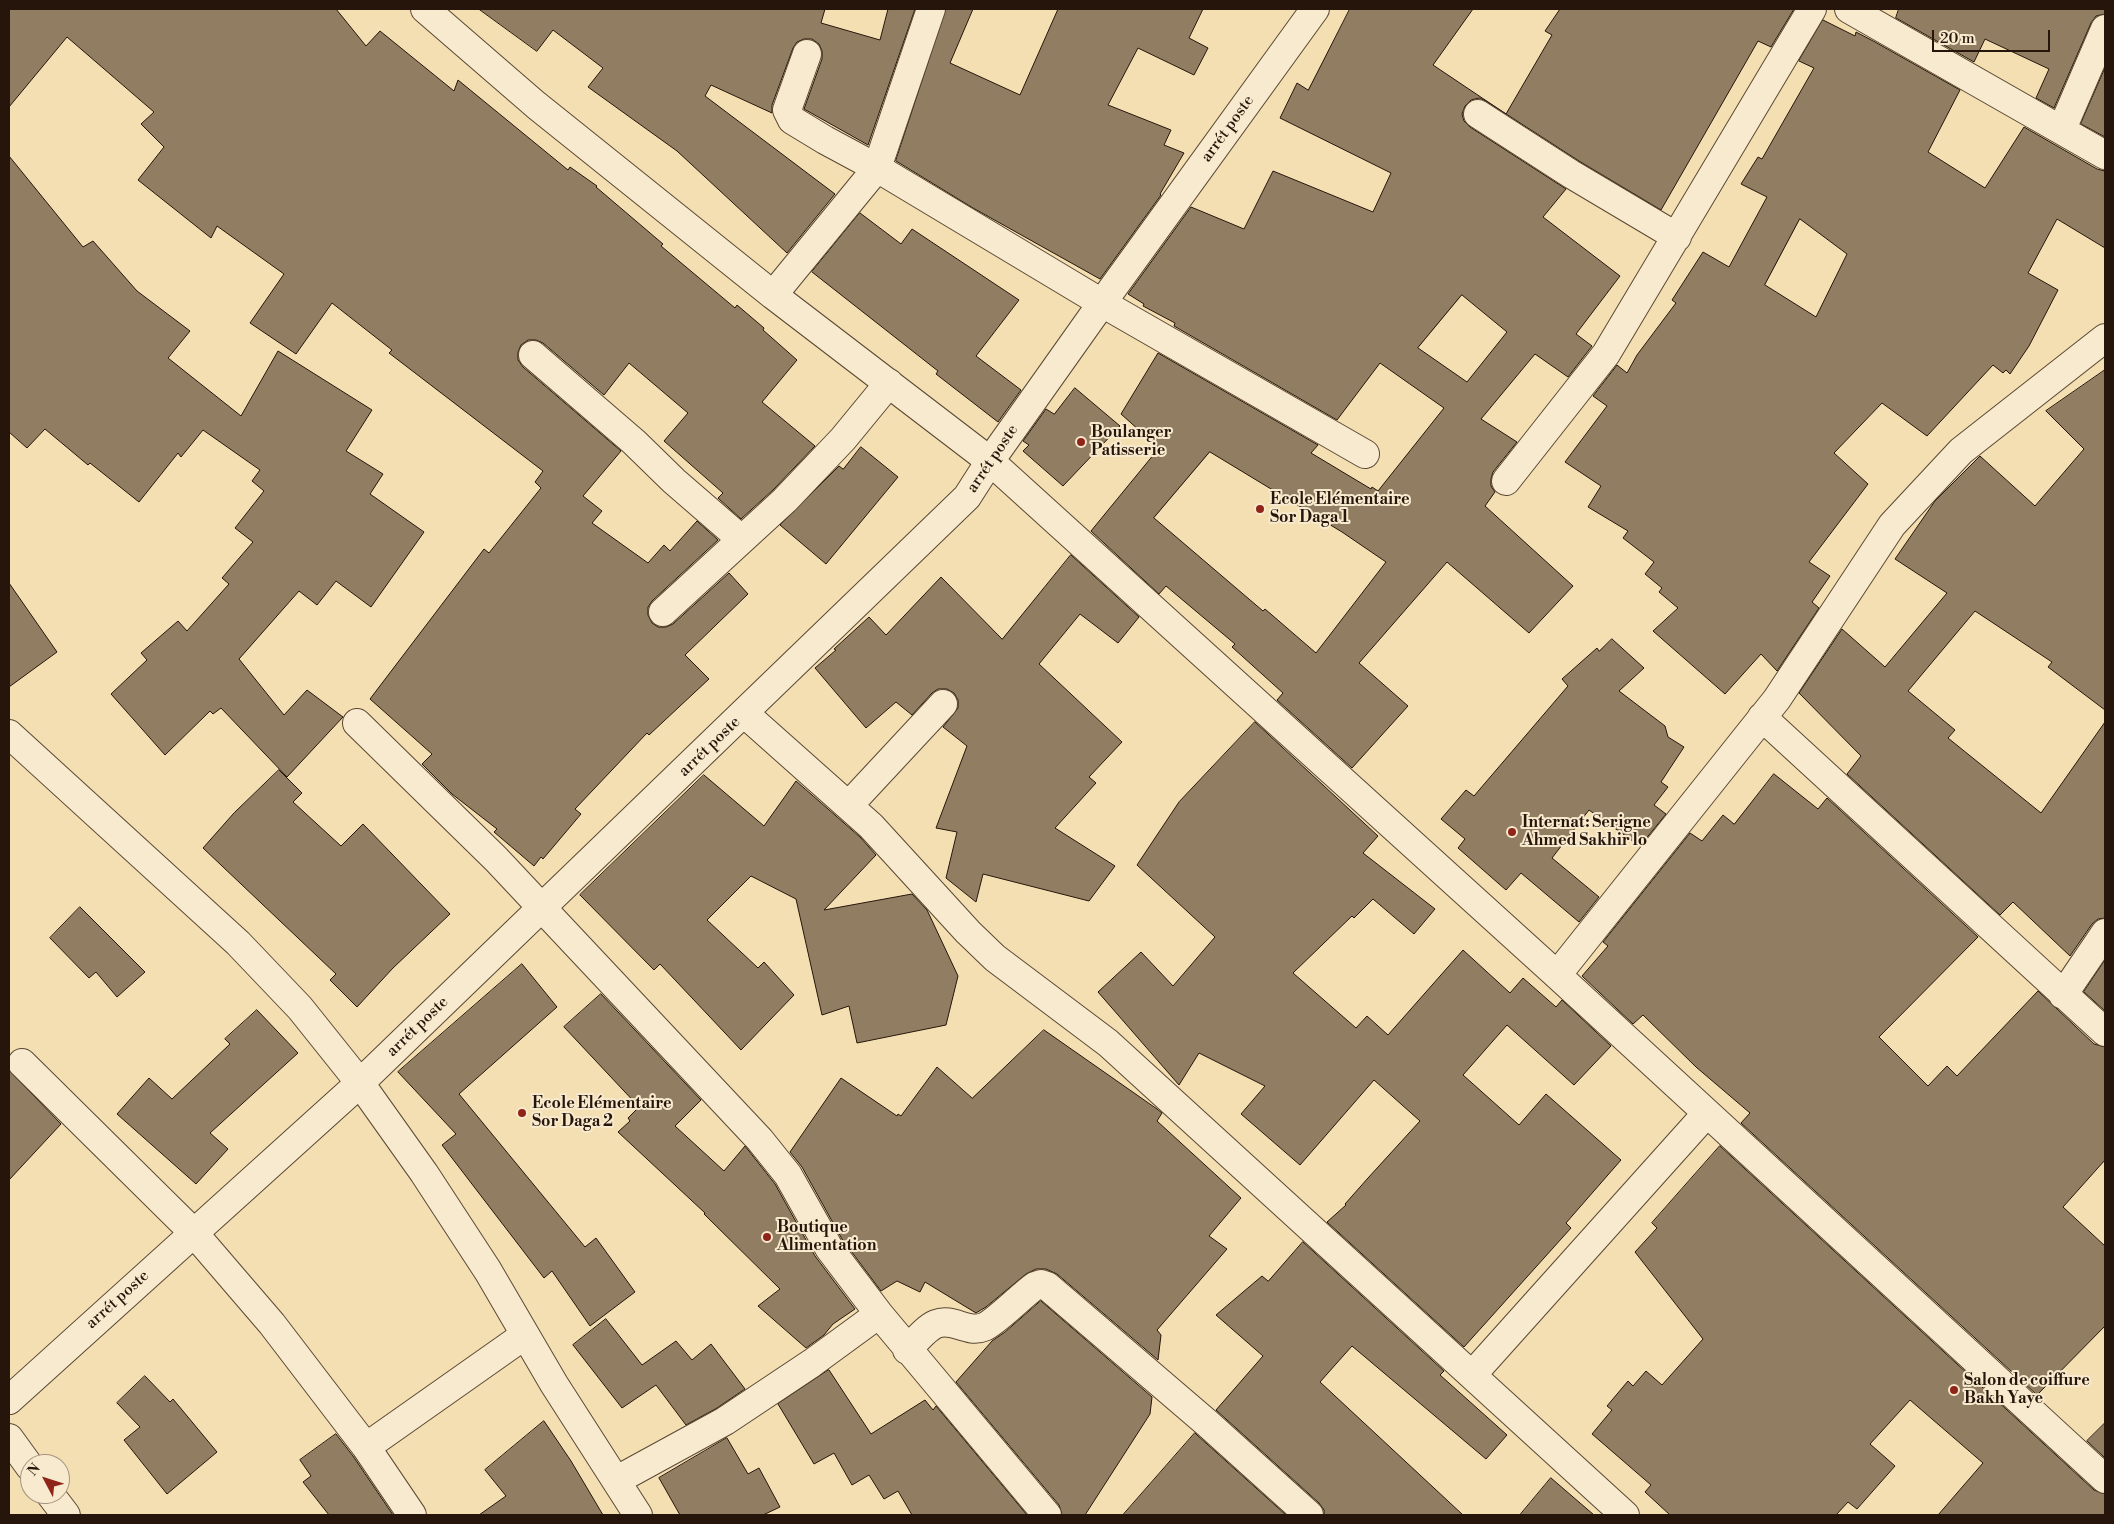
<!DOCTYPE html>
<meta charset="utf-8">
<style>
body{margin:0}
#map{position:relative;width:2114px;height:1524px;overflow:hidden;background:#f4dfb3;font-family:"Libre Bodoni",serif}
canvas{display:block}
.frame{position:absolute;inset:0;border:10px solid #26150a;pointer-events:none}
.north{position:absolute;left:20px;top:1454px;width:50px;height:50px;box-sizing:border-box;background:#f8eace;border:1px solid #a49580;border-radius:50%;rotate:310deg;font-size:14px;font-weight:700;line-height:20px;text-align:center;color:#26150a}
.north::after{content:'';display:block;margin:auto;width:18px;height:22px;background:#8f2418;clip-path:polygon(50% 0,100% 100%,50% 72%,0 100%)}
.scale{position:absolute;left:1932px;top:30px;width:118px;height:22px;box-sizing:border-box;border:2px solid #26150a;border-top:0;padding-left:6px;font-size:15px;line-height:18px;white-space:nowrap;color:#26150a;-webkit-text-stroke:4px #f8eace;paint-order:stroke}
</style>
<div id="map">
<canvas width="2114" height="1524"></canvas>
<div class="frame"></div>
<div class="north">N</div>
<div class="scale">20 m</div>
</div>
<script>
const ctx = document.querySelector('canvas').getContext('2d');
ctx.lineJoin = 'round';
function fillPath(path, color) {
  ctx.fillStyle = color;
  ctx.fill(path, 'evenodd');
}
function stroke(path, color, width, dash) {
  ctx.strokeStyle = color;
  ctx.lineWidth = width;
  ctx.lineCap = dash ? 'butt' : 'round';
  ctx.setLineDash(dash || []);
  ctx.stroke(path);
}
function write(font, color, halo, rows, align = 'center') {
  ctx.font = font + ' "Libre Bodoni",serif';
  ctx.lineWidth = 4;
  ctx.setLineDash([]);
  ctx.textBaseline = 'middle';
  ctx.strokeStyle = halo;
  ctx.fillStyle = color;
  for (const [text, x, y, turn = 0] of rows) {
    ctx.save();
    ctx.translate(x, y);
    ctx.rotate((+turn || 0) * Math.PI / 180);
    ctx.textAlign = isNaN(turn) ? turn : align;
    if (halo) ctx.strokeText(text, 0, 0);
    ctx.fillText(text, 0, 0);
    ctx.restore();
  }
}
const building = new Path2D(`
 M 9,9 L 336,9 L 366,46 L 380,31 L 454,91 L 458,80 L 568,170 L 570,167 L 597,186 L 596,187 L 663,244 L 661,246 L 735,308 L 737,305 L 764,328 L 763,330 L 797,360 L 762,402 L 815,446 L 774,489 L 741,519 L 718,498 L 723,493 L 664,441 L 688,413 L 629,363 L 604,395 L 543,343 L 536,340 L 528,340 L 521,345 L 518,352 L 518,360 L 523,367 L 621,451 L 583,496 L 602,511 L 592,523 L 648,563 L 664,545 L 670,551 L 697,521 L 718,540 L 652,601 L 648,607 L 648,615 L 652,623 L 658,627 L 666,627 L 673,624 L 729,573 L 748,594 L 685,655 L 709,679 L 649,735 L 647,733 L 575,809 L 581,814 L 543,859 L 541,857 L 534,866 L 494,832 L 497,829 L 452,794 L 422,764 L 432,754 L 370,699 L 484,549 L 489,553 L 541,488 L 535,482 L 543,471 L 389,353 L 392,350 L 332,303 L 296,354 L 250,323 L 284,274 L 217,226 L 211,238 L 138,180 L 164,147 L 141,124 L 154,112 L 67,37 L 9,107 Z
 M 479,9 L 825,9 L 821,23 L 880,40 L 888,9 L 915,9 L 868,145 L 804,109 L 822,59 L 822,51 L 819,44 L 812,39 L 804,39 L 797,42 L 793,48 L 772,105 L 772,113 L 711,85 L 705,96 L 835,194 L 787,253 L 677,151 L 588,87 L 603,68 L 553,30 L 537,51 Z
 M 946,9 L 973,9 L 950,63 L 1020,95 L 1058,9 L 1203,9 L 1189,38 L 1208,48 L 1194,75 L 1138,48 L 1108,105 L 1171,130 L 1164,145 L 1184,153 L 1160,194 L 1161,195 L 1100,279 L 973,208 L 896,161 Z
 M 1350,9 L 1473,9 L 1433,65 L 1506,114 L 1552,35 L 1545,31 L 1560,9 L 1794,9 L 1771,47 L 1758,41 L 1661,210 L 1579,161 L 1486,101 L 1479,98 L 1471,100 L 1465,106 L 1462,114 L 1464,121 L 1470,127 L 1566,189 L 1543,217 L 1620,276 L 1576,334 L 1592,346 L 1568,377 L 1535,354 L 1481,419 L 1517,442 L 1493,472 L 1491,479 L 1491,486 L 1495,492 L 1485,506 L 1573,586 L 1529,633 L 1447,562 L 1359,663 L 1408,706 L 1352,768 L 1277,700 L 1283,693 L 1232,647 L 1235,644 L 1166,586 L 1159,594 L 1091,531 L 1159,448 L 1121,414 L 1158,353 L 1318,445 L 1311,453 L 1371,489 L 1372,487 L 1378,491 L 1444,408 L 1380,363 L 1337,420 L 1174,326 L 1175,323 L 1143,306 L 1144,304 L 1128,294 L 1191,207 L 1244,229 L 1273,171 L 1373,212 L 1391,173 L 1280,118 L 1297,83 L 1308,90 ZM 1462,295 L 1507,332 L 1467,382 L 1418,348 ZM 1210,452 L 1342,532 L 1386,562 L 1316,653 L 1265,609 L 1263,611 L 1154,518 Z
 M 1899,9 L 2105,9 L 2105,14 L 2096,16 L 2091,23 L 2054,108 L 2036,98 L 2049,69 L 1985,39 L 1974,62 L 1896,18 Z
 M 1823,20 L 1855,36 L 1856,32 L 1875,42 L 1960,90 L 1928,152 L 1985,188 L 2024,127 L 2097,169 L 2105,171 L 2105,248 L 2057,219 L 2028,273 L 2058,290 L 2029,346 L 2010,374 L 2006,370 L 2003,373 L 1993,365 L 1927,436 L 1882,403 L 1834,453 L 1868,484 L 1809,562 L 1830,576 L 1812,602 L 1819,608 L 1777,671 L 1761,654 L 1725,694 L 1653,631 L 1678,608 L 1659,592 L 1662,588 L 1645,574 L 1654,562 L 1623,538 L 1628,531 L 1588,507 L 1601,486 L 1565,462 L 1607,406 L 1593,396 L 1617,365 L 1627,373 L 1637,355 L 1676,303 L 1672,300 L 1703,252 L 1729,267 L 1767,197 L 1741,184 L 1758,157 L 1762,159 L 1814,68 L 1799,61 ZM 1800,219 L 1847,254 L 1816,317 L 1765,285 Z
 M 2105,68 L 2105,137 L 2081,124 Z
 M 9,156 L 83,247 L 93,241 L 137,291 L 190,331 L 168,358 L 241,416 L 278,351 L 372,410 L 346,451 L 383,474 L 370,494 L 424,532 L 371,607 L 336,581 L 317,605 L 299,591 L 239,659 L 284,715 L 307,690 L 343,717 L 287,777 L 221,708 L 213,714 L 210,711 L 165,755 L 111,694 L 147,660 L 141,653 L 178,621 L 187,631 L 229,584 L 222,578 L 253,542 L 235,528 L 264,491 L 252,481 L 260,470 L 203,430 L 181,457 L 178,453 L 139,502 L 90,463 L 88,465 L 45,429 L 27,448 L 9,432 Z
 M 860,213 L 901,244 L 912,229 L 1019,300 L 976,356 L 1021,390 L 998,422 L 936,374 L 938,371 L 812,272 Z
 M 2105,370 L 2105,710 L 2048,667 L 2052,662 L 1975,611 L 1908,691 L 1955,730 L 1948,738 L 2041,813 L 2105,722 L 2105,918 L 2098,919 L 2092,924 L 2070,956 L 2013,902 L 2000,915 L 1847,774 L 1861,756 L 1799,693 L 1842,629 L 1885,667 L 1947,593 L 1895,559 L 1935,501 L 1980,456 L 2035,506 L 2084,449 L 2046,411 Z
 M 1075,388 L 1120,426 L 1063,486 L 1023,451 L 1029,445 L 1023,441 L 1046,409 L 1054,414 Z
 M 861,447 L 898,477 L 826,564 L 780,525 L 839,466 L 843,469 Z
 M 1071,555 L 1139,617 L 1118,643 L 1080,614 L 1039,664 L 1122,742 L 1089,777 L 1096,783 L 1055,828 L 1115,866 L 1089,901 L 983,874 L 976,902 L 946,878 L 957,832 L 936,828 L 967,746 L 943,727 L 958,708 L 958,700 L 954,693 L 947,689 L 938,689 L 932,693 L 912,715 L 896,702 L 866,728 L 815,668 L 836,650 L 834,649 L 869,617 L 886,635 L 941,577 L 1002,639 Z
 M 9,583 L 57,652 L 9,687 Z
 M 1612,639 L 1644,668 L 1619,691 L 1665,726 L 1668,737 L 1684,747 L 1661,782 L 1668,787 L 1654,805 L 1666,814 L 1640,846 L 1589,810 L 1552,858 L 1599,897 L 1579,922 L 1521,873 L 1506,890 L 1458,848 L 1465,839 L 1441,819 L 1466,790 L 1474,796 L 1568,686 L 1562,679 L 1597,648 L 1599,651 Z
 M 1255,722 L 1378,836 L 1363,853 L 1435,909 L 1414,934 L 1373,899 L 1354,918 L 1352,916 L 1293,973 L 1356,1028 L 1367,1016 L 1388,1035 L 1463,950 L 1510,993 L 1523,978 L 1556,1007 L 1562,1000 L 1611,1046 L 1574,1085 L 1507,1025 L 1463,1075 L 1519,1125 L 1546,1094 L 1621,1160 L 1566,1223 L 1571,1228 L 1464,1347 L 1327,1222 L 1346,1205 L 1345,1204 L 1368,1178 L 1420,1121 L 1374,1080 L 1300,1165 L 1241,1114 L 1265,1086 L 1199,1053 L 1179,1085 L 1098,992 L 1141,952 L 1173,986 L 1215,937 L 1137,865 L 1179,802 Z
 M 279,770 L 302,793 L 293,802 L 341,846 L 363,824 L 450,914 L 393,968 L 357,1007 L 330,980 L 336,974 L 203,848 L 234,813 Z
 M 1774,774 L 1818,809 L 1827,798 L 1978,937 L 1879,1037 L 1928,1086 L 1947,1066 L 1957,1076 L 2038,991 L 2094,1044 L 2105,1047 L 2105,1160 L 2063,1207 L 2105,1246 L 2105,1326 L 2037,1395 L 1741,1123 L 1750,1113 L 1696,1067 L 1643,1015 L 1633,1024 L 1582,976 L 1608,946 L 1603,942 L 1690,833 L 1702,841 L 1723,815 L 1734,824 Z
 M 704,775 L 764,826 L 796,781 L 860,837 L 876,855 L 824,910 L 912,894 L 927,910 L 958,976 L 946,1025 L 857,1043 L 849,1006 L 822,1015 L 796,899 L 751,876 L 707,920 L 758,968 L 764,962 L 794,995 L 741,1050 L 660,964 L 654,970 L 580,895 Z
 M 80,907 L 145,972 L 117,997 L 96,972 L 89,978 L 50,938 Z
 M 2105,960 L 2105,1011 L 2084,992 Z
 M 522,964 L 557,1007 L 459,1094 L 585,1247 L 596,1238 L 635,1292 L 590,1326 L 552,1271 L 544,1278 L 442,1145 L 456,1134 L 398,1072 Z
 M 601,994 L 701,1100 L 675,1126 L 724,1171 L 745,1146 L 775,1184 L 815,1256 L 855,1309 L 833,1324 L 824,1335 L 806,1348 L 758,1306 L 780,1289 L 704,1214 L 705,1213 L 618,1132 L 630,1121 L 628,1118 L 639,1107 L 564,1027 Z
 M 257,1010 L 298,1053 L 210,1133 L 228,1149 L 196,1184 L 117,1114 L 149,1078 L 172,1099 L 230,1044 L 225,1039 Z
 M 1044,1030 L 1157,1109 L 1162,1113 L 1157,1121 L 1241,1198 L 1209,1236 L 1227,1249 L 1157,1330 L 1161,1335 L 1158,1360 L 1057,1274 L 1046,1269 L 1036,1269 L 1026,1274 L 986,1307 L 976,1313 L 925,1282 L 920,1292 L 897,1281 L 881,1291 L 842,1239 L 802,1167 L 790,1152 L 841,1078 L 897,1116 L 898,1114 L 901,1116 L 937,1067 L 972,1098 Z
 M 9,1070 L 61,1124 L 9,1180 Z
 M 1720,1146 L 2094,1490 L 2105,1494 L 2105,1515 L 1938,1515 L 1983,1463 L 1910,1400 L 1870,1444 L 1895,1466 L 1857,1509 L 1848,1502 L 1836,1515 L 1670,1515 L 1645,1492 L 1651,1485 L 1592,1434 L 1612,1410 L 1607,1406 L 1628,1381 L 1633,1386 L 1646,1371 L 1662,1385 L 1703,1339 L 1635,1252 L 1657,1228 L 1652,1223 Z
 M 1303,1242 L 1444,1371 L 1440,1375 L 1507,1435 L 1486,1459 L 1352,1346 L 1320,1382 L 1463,1515 L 1324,1515 L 1324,1510 L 1319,1503 L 1216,1410 L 1263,1356 L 1216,1315 L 1262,1276 L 1268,1281 Z
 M 1041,1301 L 1152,1397 L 1150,1414 L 1085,1515 L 1062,1515 L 1059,1505 L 956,1382 L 992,1341 L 1005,1332 Z
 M 606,1319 L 642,1365 L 676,1341 L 692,1360 L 711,1344 L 745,1389 L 717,1408 L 686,1425 L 656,1385 L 622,1408 L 573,1345 Z
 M 829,1370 L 871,1434 L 925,1400 L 933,1410 L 936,1406 L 1027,1515 L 912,1515 L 898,1491 L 884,1499 L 869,1475 L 852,1485 L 834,1453 L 814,1464 L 778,1404 Z
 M 145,1376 L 170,1402 L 173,1399 L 217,1452 L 167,1494 L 124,1440 L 140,1427 L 117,1403 Z
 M 544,1421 L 571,1461 L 603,1515 L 479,1515 L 506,1496 L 485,1470 Z
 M 2105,1423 L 2105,1458 L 2087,1441 Z
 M 1195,1433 L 1197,1435 L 1286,1515 L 1123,1515 Z
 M 336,1434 L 353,1456 L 393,1515 L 329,1515 L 303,1482 L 311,1476 L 300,1460 Z
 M 727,1438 L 748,1474 L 759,1468 L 780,1507 L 763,1515 L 680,1515 L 659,1478 Z
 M 1551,1478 L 1594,1515 L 1520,1515 Z`);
const minor = new Path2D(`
 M 425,9 L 536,105 L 773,295 L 990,461 L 1557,975 L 2105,1479
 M 1849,9 L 2105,155
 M 807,54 L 787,110 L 792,120 L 825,140 L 877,168 L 1102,303 L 1365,454
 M 1478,114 L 1571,174 L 1677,237
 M 2062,129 L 2105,29
 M 773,295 L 877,168 L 931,9
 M 533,355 L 634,442 L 674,481 L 741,539
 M 1506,481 L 1606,354 L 1812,9
 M 663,612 L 785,500 L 843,439 L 889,383
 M 744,713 L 871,826 L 968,932 L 995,958 L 1108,1043 L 1625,1515
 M 1762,717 L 2105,1032
 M 357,723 L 496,859 L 760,1140 L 788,1175 L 829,1248 L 879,1314 L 1047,1515
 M 9,734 L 238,943 L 300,1008 L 360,1083 L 424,1173 L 488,1271 L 554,1384 L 638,1515
 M 849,805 L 943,704
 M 1557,975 L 1777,699 L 1892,525 L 1961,451 L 2105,338
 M 2063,995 L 2105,933
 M 22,1063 L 193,1232 L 272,1324 L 366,1447 L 412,1515
 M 907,1350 C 915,1342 926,1328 936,1324 C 953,1317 967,1334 984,1327 C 996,1322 1022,1295 1035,1286 L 1041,1284 L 1047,1286 L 1207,1423 L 1309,1515
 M 1472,1375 L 1707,1113
 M 9,1400 L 360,1083 L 967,497 L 990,461 L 1102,303 L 1315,9
 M 9,1438 L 30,1467
 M 366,1447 L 525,1335
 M 617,1480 L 725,1421 L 812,1363 L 879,1314
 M 50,1494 L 66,1515`);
const markers = [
 [1081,442,5,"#8f2418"],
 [1260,509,5,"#8f2418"],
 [1512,832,5,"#8f2418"],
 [522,1113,5,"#8f2418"],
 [767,1237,5,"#8f2418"],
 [1954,1390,5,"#8f2418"]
];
const streetNames = [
 ["arrét poste",1228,129,-54],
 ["arrét poste",993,459,-56],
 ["arrét poste",710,747,-44],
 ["arrét poste",418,1027,-44],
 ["arrét poste",118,1300,-42]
];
const poiNames = [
 ["Boulanger",1091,433],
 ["Patisserie",1091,451],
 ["Ecole Elémentaire",1270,500],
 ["Sor Daga 1",1270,518],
 ["Internat: Serigne",1522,823],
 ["Ahmed Sakhir lo",1522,841],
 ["Ecole Elémentaire",532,1104],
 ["Sor Daga 2",532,1122],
 ["Boutique",777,1228],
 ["Alimentation",777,1246],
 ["Salon de coiffure",1964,1381],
 ["Bakh Yaye",1964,1399]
];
fillPath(building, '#917e62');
stroke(building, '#26150a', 1);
stroke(minor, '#5a4834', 30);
stroke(minor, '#f8eace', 28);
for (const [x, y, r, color] of markers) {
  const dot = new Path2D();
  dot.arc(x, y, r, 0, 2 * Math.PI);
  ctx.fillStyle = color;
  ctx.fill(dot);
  stroke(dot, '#f8eace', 2);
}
write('16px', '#26150a', '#f8eace', streetNames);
write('bold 16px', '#26150a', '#f8eace', poiNames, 'left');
</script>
